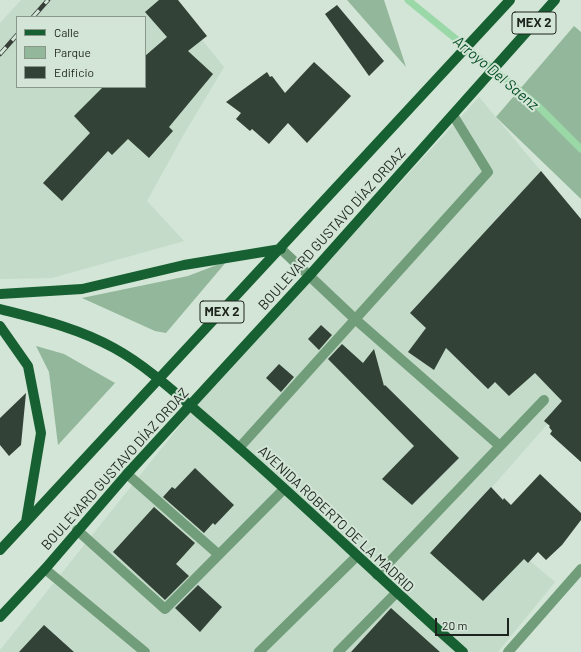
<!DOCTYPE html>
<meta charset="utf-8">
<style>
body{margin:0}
#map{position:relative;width:581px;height:652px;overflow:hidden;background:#d3e5d6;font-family:Barlow,sans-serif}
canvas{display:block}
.legend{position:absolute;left:16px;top:16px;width:130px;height:72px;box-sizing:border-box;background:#d3e5d6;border:1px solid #8a988c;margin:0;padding:5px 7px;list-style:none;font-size:12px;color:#1d241e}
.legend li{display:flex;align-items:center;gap:8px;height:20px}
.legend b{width:20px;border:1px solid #8a988c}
.scale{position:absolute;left:435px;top:618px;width:74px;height:18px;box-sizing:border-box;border:2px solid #1d241e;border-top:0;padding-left:5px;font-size:12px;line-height:14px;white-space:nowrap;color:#1d241e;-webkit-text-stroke:3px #d3e5d6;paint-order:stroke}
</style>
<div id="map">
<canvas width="581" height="652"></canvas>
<ul class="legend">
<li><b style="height:5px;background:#166031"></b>Calle</li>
<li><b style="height:11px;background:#92b79a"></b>Parque</li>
<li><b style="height:11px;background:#334236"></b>Edificio</li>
</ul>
<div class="scale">20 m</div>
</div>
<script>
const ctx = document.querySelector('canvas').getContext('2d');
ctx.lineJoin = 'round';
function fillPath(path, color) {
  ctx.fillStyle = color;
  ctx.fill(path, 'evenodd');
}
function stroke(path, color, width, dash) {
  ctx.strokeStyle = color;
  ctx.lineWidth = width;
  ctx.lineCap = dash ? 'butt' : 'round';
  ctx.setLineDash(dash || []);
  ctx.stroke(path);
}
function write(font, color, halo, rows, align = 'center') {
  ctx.font = font + ' Barlow,sans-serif';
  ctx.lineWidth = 4;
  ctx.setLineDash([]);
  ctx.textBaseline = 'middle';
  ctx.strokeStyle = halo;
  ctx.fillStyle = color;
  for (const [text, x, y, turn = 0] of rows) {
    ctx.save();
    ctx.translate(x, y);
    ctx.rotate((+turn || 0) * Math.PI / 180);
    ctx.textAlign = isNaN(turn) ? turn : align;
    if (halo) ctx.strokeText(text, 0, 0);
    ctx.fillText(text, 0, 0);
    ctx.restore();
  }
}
const built = new Path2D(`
 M 21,0 L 170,0 L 224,67 L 184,134 L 147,201 L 184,241 L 52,278 L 0,279 L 0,23 ZM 17,17 L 145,17 L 145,87 L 17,87 Z
 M 479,97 L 581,219 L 581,386 L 471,511 L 555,582 L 498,652 L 0,652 L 0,650 L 194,408 Z`);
const green = new Path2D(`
 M 347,0 L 384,0 L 406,67 Z
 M 574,26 L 581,32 L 581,199 L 496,117 Z
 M 227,261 L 166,333 L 155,331 L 82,298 L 188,276 Z
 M 36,346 L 64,354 L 115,383 L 58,445 L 49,372 Z`);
const stream = new Path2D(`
 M 408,0 L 536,104 L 581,149`);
const building = new Path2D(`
 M 159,0 L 178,0 L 207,36 L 188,51 L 213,74 L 169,127 L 173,131 L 149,158 L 128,139 L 112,155 L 108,151 L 62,201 L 43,183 L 90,133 L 74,116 L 103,87 L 145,87 L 145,56 L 167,37 L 145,12 Z
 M 337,5 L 384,61 L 369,76 L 325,14 Z
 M 314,62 L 351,96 L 307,143 L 288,123 L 269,144 L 252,129 L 250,131 L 236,119 L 241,113 L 226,102 L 267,72 L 270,77 L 272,76 L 285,93 Z
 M 541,171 L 581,219 L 581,462 L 550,434 L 552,431 L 549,427 L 550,426 L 544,421 L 562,401 L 535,373 L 509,396 L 495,382 L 488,389 L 446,348 L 434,370 L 408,352 L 426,328 L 410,313 Z
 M 321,325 L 332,335 L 319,350 L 308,339 Z
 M 342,344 L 363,363 L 374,349 L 384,386 L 385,385 L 459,458 L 412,505 L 382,479 L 414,446 L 328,359 Z
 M 279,364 L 294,377 L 281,392 L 266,378 Z
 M 26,393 L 21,445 L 9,456 L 0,445 L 0,418 Z
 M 195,468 L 234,505 L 215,525 L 213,523 L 204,533 L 163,497 L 172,487 L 175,489 Z
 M 540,474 L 581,513 L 581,520 L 562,545 L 546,560 L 538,552 L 528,563 L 524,559 L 483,601 L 430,553 L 491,487 L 503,500 L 504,498 L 511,505 Z
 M 154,507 L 195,543 L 176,564 L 189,576 L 165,600 L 113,552 Z
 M 198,585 L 222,607 L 200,632 L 175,608 Z
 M 391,608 L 440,652 L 351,652 Z
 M 44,625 L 74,652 L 19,652 Z`);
const lane = new Path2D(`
 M 281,249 L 355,319 L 500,446
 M 239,448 L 488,172 L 453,115
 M 127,474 L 218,554
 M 77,530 L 165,609 L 284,489
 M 45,569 L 145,652
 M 377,575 L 544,400
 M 259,652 L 356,557
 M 338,652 L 396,593`);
const street = new Path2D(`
 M 508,652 L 581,569`);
const primary = new Path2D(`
 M 0,294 L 82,289 L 184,265 L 281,249
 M 0,309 C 39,319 78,328 114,348 C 149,367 183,400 214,426 C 299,499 379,578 463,652
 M 0,326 L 28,366 L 41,433 L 26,522
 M 0,550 L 510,0
 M 0,617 L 45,569 L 127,474 L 309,276 L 555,0`);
const rail = new Path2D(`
 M 33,17 L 48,0
 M 0,54 L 17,35`);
const shields = [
 [534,23,44],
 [222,312,44]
];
const shieldNames = [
 ["MEX 2",534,23],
 ["MEX 2",222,312]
];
const streetNames = [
 ["BOULEVARD GUSTAVO DÍAZ ORDAZ",332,229,-48],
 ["BOULEVARD GUSTAVO DÍAZ ORDAZ",115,469,-48],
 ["AVENIDA ROBERTO DE LA MADRID",336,519,43]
];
const waterNames = [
 ["Arroyo Del Saenz",496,73,40]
];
fillPath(built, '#c3dbc8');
fillPath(green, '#92b79a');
stroke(stream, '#9ad8a8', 7);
fillPath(building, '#334236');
stroke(lane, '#719d7b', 10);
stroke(street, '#719d7b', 10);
stroke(primary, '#166031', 10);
stroke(rail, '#373f38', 4.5);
stroke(rail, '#d3e5d6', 3, [9]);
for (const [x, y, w] of shields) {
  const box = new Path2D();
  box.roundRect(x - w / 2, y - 11, w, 22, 3);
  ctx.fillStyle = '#d3e5d6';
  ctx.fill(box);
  stroke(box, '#1d241e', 1);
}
write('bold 13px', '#1d241e', null, shieldNames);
write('14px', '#1d241e', '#d3e5d6', streetNames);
write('italic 15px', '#034e23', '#d3e5d6', waterNames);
</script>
